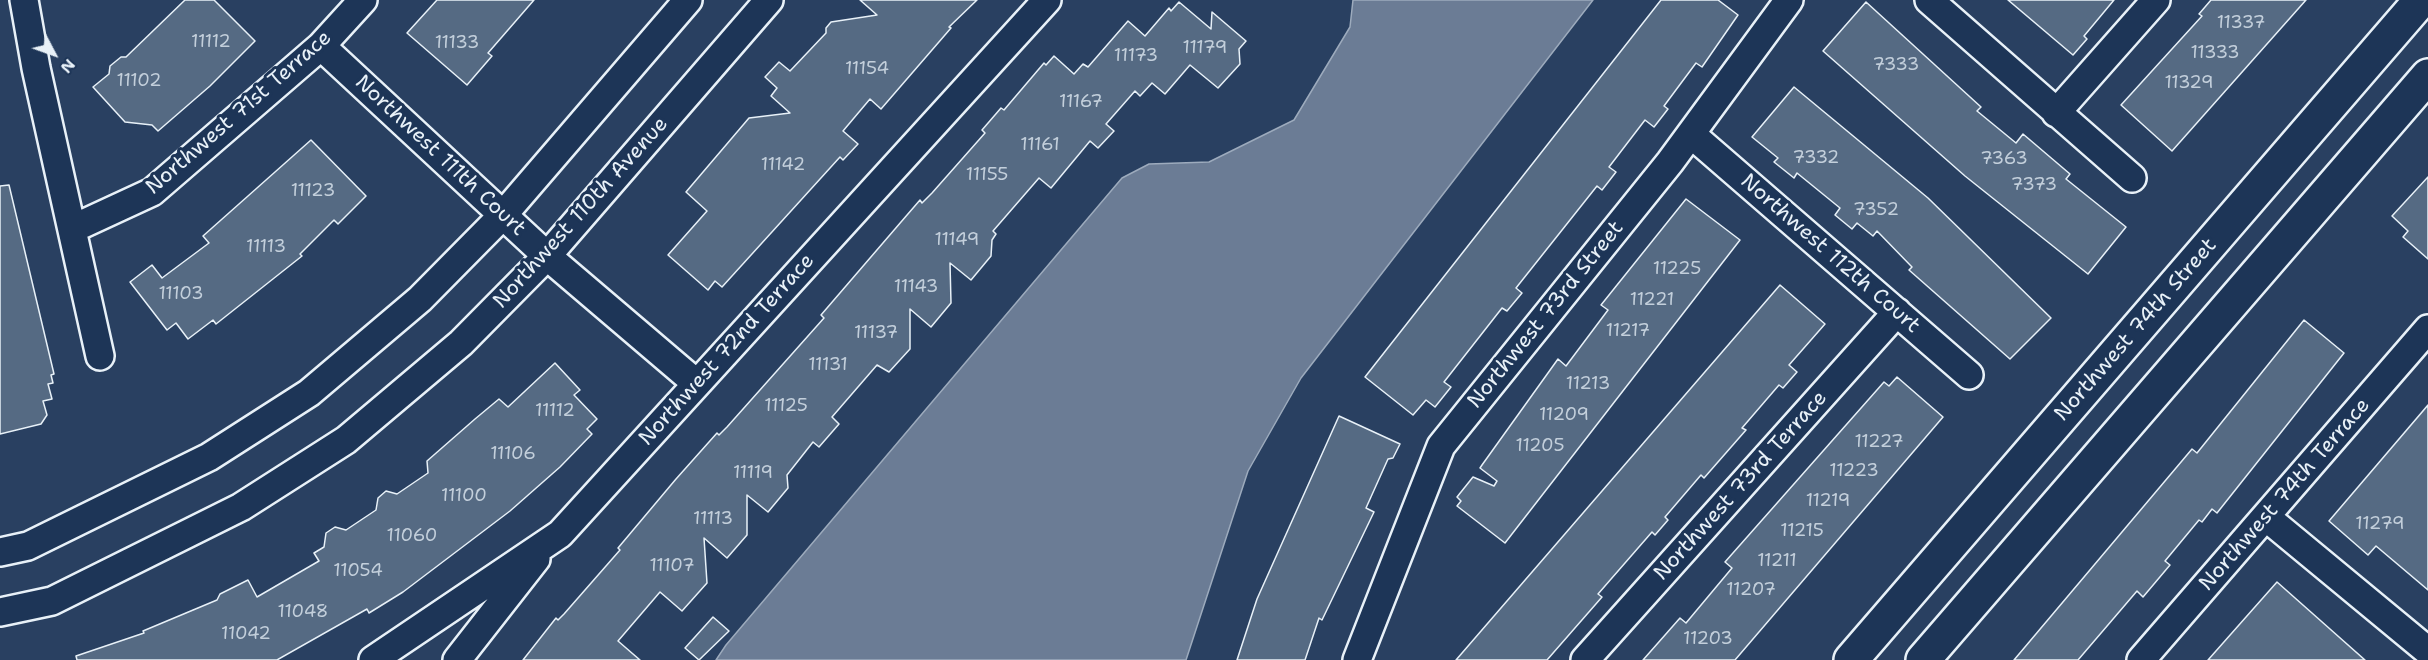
<!DOCTYPE html>
<style>
body{margin:0}
#map{position:relative;width:2428px;height:660px;overflow:hidden;background:#294061;font-family:"Shantell Sans",sans-serif}
canvas{display:block}
.north{position:absolute;left:24px;top:24px;width:60px;height:60px;-webkit-text-stroke:4px #1d3557;paint-order:stroke;rotate:131deg;font-size:16px;font-weight:700;line-height:24px;text-align:center;color:#e8f1f8}
.north::after{content:'';display:block;margin:auto;width:21px;height:27px;background:#e8f1f8;clip-path:polygon(50% 0,100% 100%,50% 72%,0 100%)}
</style>
<div id="map">
<canvas width="2428" height="660"></canvas>
<div class="north">N</div>
</div>
<script>
const ctx = document.querySelector('canvas').getContext('2d');
ctx.lineJoin = 'round';
function fillPath(path, color) {
  ctx.fillStyle = color;
  ctx.fill(path, 'evenodd');
}
function stroke(path, color, width, dash) {
  ctx.strokeStyle = color;
  ctx.lineWidth = width;
  ctx.lineCap = dash ? 'butt' : 'round';
  ctx.setLineDash(dash || []);
  ctx.stroke(path);
}
function write(font, color, halo, rows, align = 'center') {
  ctx.font = font + ' "Shantell Sans",sans-serif';
  ctx.lineWidth = 6;
  ctx.setLineDash([]);
  ctx.textBaseline = 'middle';
  ctx.strokeStyle = halo;
  ctx.fillStyle = color;
  for (const [text, x, y, turn = 0] of rows) {
    ctx.save();
    ctx.translate(x, y);
    ctx.rotate((+turn || 0) * Math.PI / 180);
    ctx.textAlign = isNaN(turn) ? turn : align;
    if (halo) ctx.strokeText(text, 0, 0);
    ctx.fillText(text, 0, 0);
    ctx.restore();
  }
}
const water = new Path2D(`
 M 1353,0 L 1593,0 L 1301,378 L 1248,471 L 1186,660 L 716,660 L 726,645 L 1122,178 L 1149,164 L 1209,162 L 1294,120 L 1350,27 Z`);
const building = new Path2D(`
 M 185,0 L 214,0 L 255,41 L 210,86 L 158,131 L 152,125 L 125,122 L 93,87 L 109,74 L 110,66 L 121,57 L 126,57 Z
 M 437,0 L 534,0 L 488,53 L 492,56 L 467,85 L 407,33 Z
 M 860,0 L 977,0 L 949,27 L 951,28 L 881,109 L 870,99 L 843,131 L 858,144 L 843,160 L 840,157 L 722,287 L 715,281 L 708,290 L 668,255 L 707,211 L 686,192 L 749,118 L 790,113 L 771,96 L 777,88 L 765,77 L 779,62 L 790,71 L 826,33 L 826,28 L 831,22 L 877,15 Z
 M 1661,0 L 1718,0 L 1738,15 L 1702,67 L 1696,63 L 1664,106 L 1668,109 L 1654,127 L 1645,120 L 1609,167 L 1616,172 L 1602,190 L 1597,186 L 1516,288 L 1522,293 L 1507,311 L 1502,308 L 1444,382 L 1451,387 L 1435,407 L 1426,400 L 1413,415 L 1365,377 Z
 M 2008,0 L 2114,0 L 2084,36 L 2087,39 L 2073,55 Z
 M 2211,0 L 2306,0 L 2172,151 L 2121,105 L 2202,16 L 2199,14 Z
 M 1179,2 L 1211,29 L 1212,12 L 1246,41 L 1239,49 L 1240,64 L 1218,88 L 1190,65 L 1165,94 L 1152,83 L 1140,96 L 1135,91 L 1106,124 L 1114,131 L 1098,148 L 1090,141 L 1051,188 L 1039,178 L 993,231 L 996,234 L 992,240 L 991,256 L 971,280 L 950,263 L 951,303 L 931,327 L 910,309 L 910,349 L 889,372 L 877,365 L 832,417 L 839,424 L 819,447 L 813,442 L 787,475 L 788,488 L 768,512 L 747,495 L 747,535 L 727,558 L 704,538 L 707,583 L 682,611 L 660,592 L 618,641 L 640,660 L 523,660 L 556,618 L 558,620 L 564,614 L 620,550 L 618,548 L 676,479 L 717,433 L 719,435 L 727,427 L 824,318 L 821,315 L 901,222 L 920,200 L 922,203 L 932,193 L 985,133 L 982,130 L 1001,108 L 1004,110 L 1044,63 L 1046,65 L 1054,56 L 1074,74 L 1083,64 L 1088,67 L 1128,21 L 1145,36 L 1169,8 L 1171,11 Z
 M 1866,2 L 1981,107 L 1977,111 L 2016,143 L 2023,134 L 2070,174 L 2066,179 L 2126,227 L 2088,274 L 1965,176 L 1823,51 Z
 M 1794,87 L 1928,198 L 2051,318 L 2010,359 L 1909,270 L 1912,267 L 1877,231 L 1873,236 L 1857,223 L 1852,229 L 1835,215 L 1840,208 L 1797,173 L 1794,178 L 1774,162 L 1778,158 L 1752,137 Z
 M 311,140 L 366,196 L 338,224 L 334,220 L 300,254 L 302,256 L 216,324 L 213,320 L 188,339 L 176,323 L 167,330 L 130,282 L 152,265 L 162,278 L 209,243 L 203,236 Z
 M 2428,177 L 2428,259 L 2403,237 L 2408,231 L 2392,216 Z
 M 9,185 L 54,374 L 51,375 L 53,383 L 48,384 L 52,399 L 43,401 L 47,415 L 41,424 L 0,434 L 0,186 Z
 M 1686,199 L 1740,240 L 1505,543 L 1457,506 L 1461,501 L 1457,497 L 1473,477 L 1494,486 L 1497,481 L 1480,468 L 1482,465 L 1558,359 L 1566,366 L 1608,310 L 1601,305 Z
 M 1780,285 L 1825,324 L 1789,365 L 1797,372 L 1783,388 L 1779,385 L 1742,428 L 1746,430 L 1704,478 L 1701,475 L 1665,517 L 1668,520 L 1655,535 L 1652,532 L 1598,594 L 1602,597 L 1547,660 L 1456,660 Z
 M 2304,320 L 2344,353 L 2217,513 L 2212,509 L 2202,522 L 2199,520 L 2165,561 L 2170,565 L 2143,597 L 2137,591 L 2078,660 L 2014,660 L 2192,449 L 2197,453 Z
 M 555,363 L 580,390 L 574,395 L 597,419 L 587,429 L 592,434 L 560,467 L 510,511 L 403,592 L 369,613 L 367,609 L 277,660 L 77,660 L 76,656 L 144,633 L 143,631 L 217,600 L 220,594 L 248,580 L 257,597 L 319,561 L 314,553 L 324,547 L 326,533 L 335,527 L 346,530 L 376,510 L 378,498 L 386,491 L 397,494 L 428,473 L 427,461 L 475,419 L 499,399 L 508,407 Z
 M 1897,377 L 1943,417 L 1735,660 L 1643,660 L 1680,618 L 1686,623 L 1732,568 L 1725,562 L 1884,382 L 1889,386 Z
 M 2428,405 L 2428,590 L 2376,546 L 2368,555 L 2329,521 Z
 M 1339,416 L 1400,444 L 1393,458 L 1388,459 L 1366,508 L 1374,512 L 1322,620 L 1319,618 L 1305,660 L 1237,660 L 1257,599 Z
 M 2277,582 L 2365,660 L 2208,660 Z
 M 713,617 L 729,631 L 699,660 L 685,648 Z`);
const minor = new Path2D(`
 M 24,0 L 36,68 L 100,356
 M 1929,0 L 2132,178
 M 321,46 L 547,256 L 696,383
 M 2056,113 L 2156,0
 M 1691,134 L 1969,375
 M 72,229 L 152,192 L 321,46 L 363,0
 M 2266,517 L 2428,651
 M 0,552 L 28,546 L 209,457 L 309,393 L 420,299 L 503,215 L 688,0
 M 0,612 L 52,601 L 241,507 L 346,440 L 461,343 L 547,256 L 769,0
 M 373,660 L 560,534 L 1047,0
 M 457,660 L 536,559
 M 1357,660 L 1441,446 L 1670,162 L 1789,0
 M 1585,660 L 1897,312
 M 2141,660 L 2428,329`);
const major = new Path2D(`
 M 1851,660 L 2421,0
 M 1923,660 L 2428,76`);
const numberNames = [
 ["11337",2241,23],
 ["11112",211,42],
 ["11133",457,43],
 ["11179",1205,48],
 ["11333",2215,53],
 ["11173",1136,56],
 ["7333",1896,65],
 ["11154",867,69],
 ["11102",139,81],
 ["11329",2189,83],
 ["11167",1081,102],
 ["11161",1040,145],
 ["7332",1816,158],
 ["7363",2004,159],
 ["11142",783,165],
 ["11155",987,175],
 ["7373",2034,185],
 ["11123",313,191],
 ["7352",1876,210],
 ["11149",957,240],
 ["11113",266,247],
 ["11225",1677,269],
 ["11143",916,287],
 ["11103",181,294],
 ["11221",1652,300],
 ["11217",1628,331],
 ["11137",876,333],
 ["11131",828,365],
 ["11213",1588,384],
 ["11125",786,406],
 ["11112",555,411],
 ["11209",1564,415],
 ["11227",1879,442],
 ["11205",1540,446],
 ["11106",513,454],
 ["11223",1854,471],
 ["11119",753,473],
 ["11100",464,496],
 ["11219",1828,501],
 ["11113",713,519],
 ["11279",2380,524],
 ["11215",1802,531],
 ["11060",412,536],
 ["11211",1777,561],
 ["11107",672,566],
 ["11054",358,571],
 ["11207",1751,590],
 ["11048",303,612],
 ["11042",246,634],
 ["11203",1708,639]
];
const streetNames = [
 ["Northwest 71st Terrace",239,113,-41],
 ["Northwest 111th Court",440,156,43],
 ["Northwest 110th Avenue",581,213,-48],
 ["Northwest 112th Court",1830,254,41],
 ["Northwest 73rd Street",1546,315,-51],
 ["Northwest 74th Street",2136,330,-49],
 ["Northwest 72nd Terrace",727,350,-48],
 ["Northwest 73rd Terrace",1741,486,-48],
 ["Northwest 74th Terrace",2285,495,-49]
];
fillPath(water, '#6b7c95');
stroke(water, '#9dabbd', 1.5);
fillPath(building, '#556a83');
stroke(building, '#e8f1f8', 1.5);
stroke(minor, '#e8f1f8', 32);
stroke(major, '#e8f1f8', 38);
stroke(minor, '#1d3557', 27);
stroke(major, '#1d3557', 33);
write('18px', '#c3cfdb', null, numberNames);
write('21px', '#e8f1f8', '#1d3557', streetNames);
</script>
